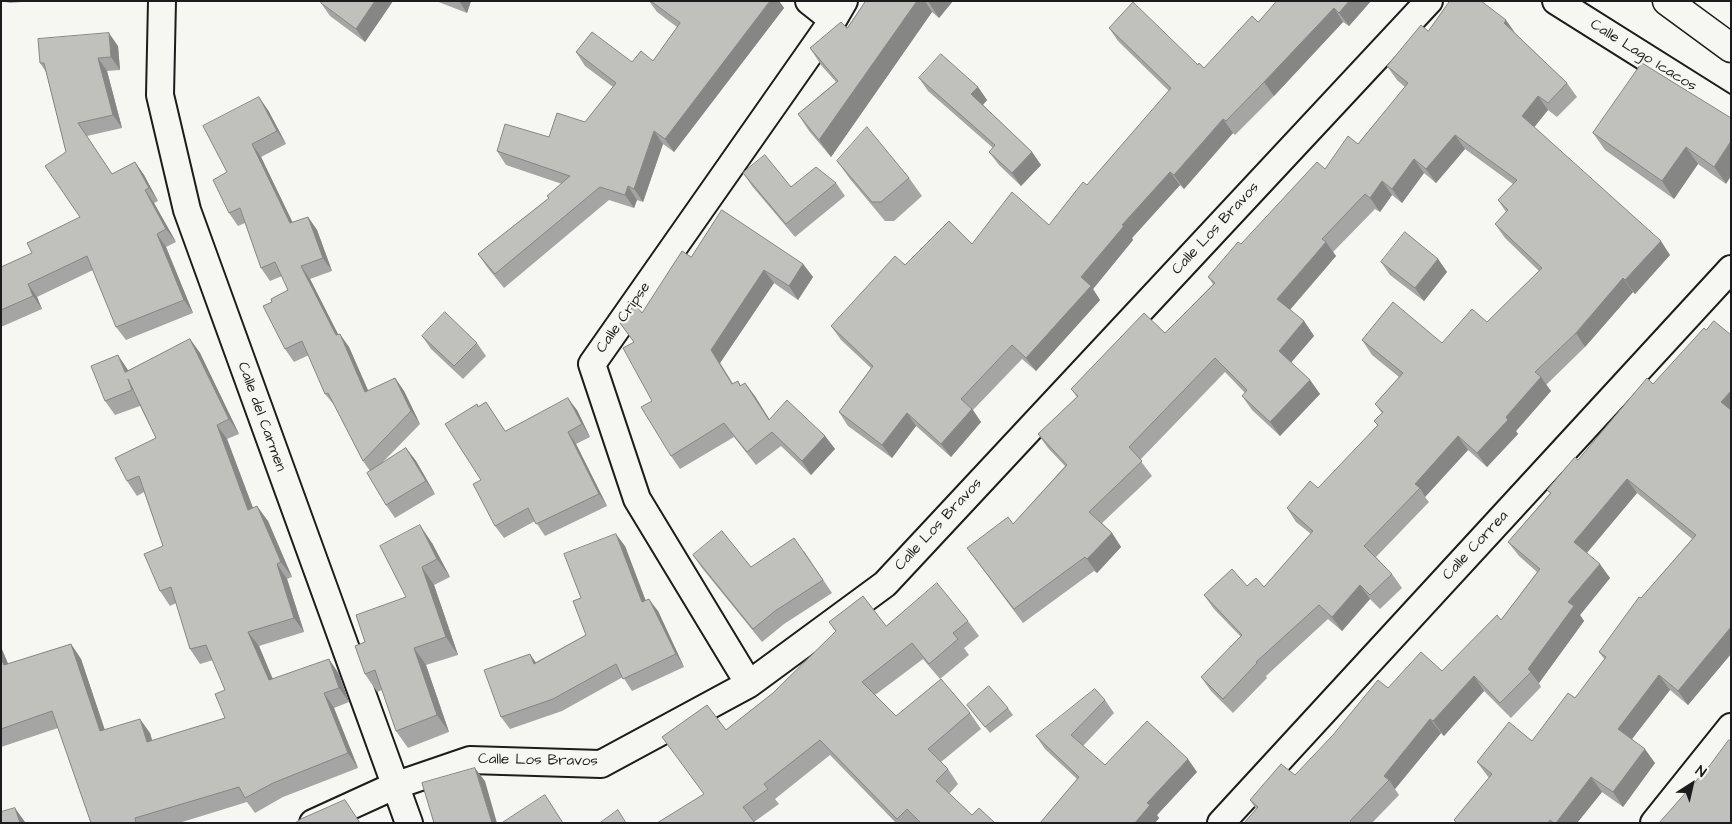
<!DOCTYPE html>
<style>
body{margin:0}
#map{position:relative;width:1732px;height:824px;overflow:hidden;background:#f6f6f2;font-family:"Architects Daughter",sans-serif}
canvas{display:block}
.frame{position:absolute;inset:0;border:2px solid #1c1c1c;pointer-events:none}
.north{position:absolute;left:1667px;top:759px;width:50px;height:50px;-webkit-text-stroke:4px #f6f6f2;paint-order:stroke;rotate:35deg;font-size:14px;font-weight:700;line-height:20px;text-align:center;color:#1c1c1c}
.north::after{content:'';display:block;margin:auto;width:18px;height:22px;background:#1c1c1c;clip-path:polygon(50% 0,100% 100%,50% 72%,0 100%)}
</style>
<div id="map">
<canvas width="1732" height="824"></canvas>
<div class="frame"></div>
<div class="north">N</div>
</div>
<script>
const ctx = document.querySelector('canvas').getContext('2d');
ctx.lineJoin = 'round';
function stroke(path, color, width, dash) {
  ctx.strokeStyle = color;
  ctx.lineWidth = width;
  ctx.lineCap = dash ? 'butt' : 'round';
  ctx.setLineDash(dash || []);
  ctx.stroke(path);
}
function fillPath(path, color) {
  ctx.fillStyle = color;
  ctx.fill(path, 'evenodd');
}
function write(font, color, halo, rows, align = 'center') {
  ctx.font = font + ' "Architects Daughter",sans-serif';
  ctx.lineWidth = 4.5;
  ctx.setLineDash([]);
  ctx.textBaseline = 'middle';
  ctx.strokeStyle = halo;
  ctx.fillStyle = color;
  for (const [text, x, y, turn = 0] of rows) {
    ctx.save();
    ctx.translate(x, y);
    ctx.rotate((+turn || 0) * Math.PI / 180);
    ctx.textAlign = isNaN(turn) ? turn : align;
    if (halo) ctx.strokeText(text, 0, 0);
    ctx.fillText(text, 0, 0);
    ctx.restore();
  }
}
const street = new Path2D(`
 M 162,1 L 160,95 L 187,210 L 409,823
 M 809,1 L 833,20
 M 1556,1 L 1731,111
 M 749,684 L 637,499 L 592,364 L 833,20 L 844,1
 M 313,823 L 394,786 L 470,760 L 601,764 L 749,684 L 885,584 L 1429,1
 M 1221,823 L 1731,269
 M 1654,823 L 1731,727`);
const secondary = new Path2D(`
 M 1667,1 L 1731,48`);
const wall = new Path2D(`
 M 1,1 L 34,1 L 10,3 Z
 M 322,1 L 393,1 L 365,42 L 330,16 L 321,3 Z
 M 436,1 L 471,1 L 467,13 Z
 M 649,1 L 779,1 L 784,8 L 674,152 L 663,144 L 643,202 L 637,200 L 634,208 L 609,200 L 504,288 L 487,267 L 478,254 L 549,198 L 562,184 L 506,165 L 497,151 L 549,137 L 585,122 L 613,87 L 585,66 L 576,52 L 632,62 L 653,61 L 677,27 L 657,12 Z
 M 866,1 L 953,1 L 939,18 L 932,12 L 831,157 L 809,131 L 798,114 L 836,82 L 821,65 L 810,48 L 847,28 Z
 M 1371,1 L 1349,26 L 1343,22 L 1274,96 L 1235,135 L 1233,133 L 1184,189 L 1180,185 L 1132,238 L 1133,240 L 1093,289 L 1100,300 L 1036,371 L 1022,359 L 973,410 L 981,422 L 951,457 L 916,426 L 892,458 L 848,426 L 839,412 L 871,368 L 841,340 L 831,326 L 905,265 L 972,244 L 1049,225 L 1087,185 L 1169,91 L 1118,41 L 1109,28 L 1204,68 L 1258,22 Z
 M 1428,31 L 1516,34 L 1567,83 L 1577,97 L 1557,117 L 1548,110 L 1534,127 L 1670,255 L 1635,294 L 1633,292 L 1585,347 L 1546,385 L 1551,391 L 1516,431 L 1518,434 L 1487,467 L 1468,450 L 1425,497 L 1429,502 L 1376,557 L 1392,574 L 1402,588 L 1380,609 L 1370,599 L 1342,631 L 1328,619 L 1266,676 L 1267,678 L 1233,713 L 1211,691 L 1201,677 L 1241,637 L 1214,609 L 1204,595 L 1247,586 L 1264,587 L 1311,534 L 1296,522 L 1287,508 L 1318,488 L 1378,426 L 1374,421 L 1382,413 L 1375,404 L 1399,377 L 1372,355 L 1362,340 L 1442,343 L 1487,322 L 1539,271 L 1505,238 L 1495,224 L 1506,212 L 1498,200 L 1513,184 L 1465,149 L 1436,183 L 1424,173 L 1402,203 L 1392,195 L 1380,212 L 1375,209 L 1333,252 L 1336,256 L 1290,310 L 1304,321 L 1314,336 L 1291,362 L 1310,380 L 1320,394 L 1280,436 L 1252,410 L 1242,396 L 1245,393 L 1225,372 L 1140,460 L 1152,476 L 1102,523 L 1112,533 L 1121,547 L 1097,573 L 1094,571 L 1023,623 L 967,548 L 1013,524 L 1065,466 L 1048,448 L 1038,434 L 1077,397 L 1071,389 L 1165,333 L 1213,284 L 1208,277 L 1241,244 L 1325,169 L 1358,144 L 1405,87 L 1397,80 L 1387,66 Z
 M 118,46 L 120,70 L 107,71 L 122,128 L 87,136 L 112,174 L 135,162 L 144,175 L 158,201 L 154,203 L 176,242 L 166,247 L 193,313 L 126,340 L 116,327 L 93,270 L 37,297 L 42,309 L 1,327 L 1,267 L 32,253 L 80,217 L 66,152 L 46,72 L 40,63 Z
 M 1642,63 L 1726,184 L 1698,164 L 1674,199 L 1605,150 L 1593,133 Z
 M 919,78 L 978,87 L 987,100 L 983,105 L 1032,152 L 1041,165 L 1021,186 L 999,165 L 989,152 L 993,148 L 928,91 Z
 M 268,110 L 286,144 L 261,157 L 293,223 L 308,217 L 317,230 L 332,271 L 310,279 L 338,334 L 349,347 L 368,391 L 395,378 L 404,391 L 420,424 L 381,464 L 406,448 L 416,461 L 435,494 L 395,518 L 386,505 L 370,471 L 363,461 L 335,406 L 325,394 L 309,355 L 294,362 L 285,349 L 272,302 L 288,290 L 282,276 L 270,281 L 261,268 L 245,223 L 238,226 L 229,213 L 227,172 Z
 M 837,161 L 909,178 L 922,196 L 894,221 L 885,221 L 850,179 Z
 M 743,173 L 791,187 L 836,183 L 845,196 L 795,237 L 752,186 Z
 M 691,257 L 803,264 L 813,277 L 798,300 L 774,283 L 720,363 L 733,384 L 738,381 L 741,386 L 745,383 L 769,419 L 825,436 L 835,449 L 811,475 L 781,446 L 756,465 L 734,437 L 680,469 L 671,456 L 634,342 L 620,323 L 642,313 Z
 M 1438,259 L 1447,272 L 1424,301 L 1390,275 L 1381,262 Z
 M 1706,330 L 1731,335 L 1731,654 L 1688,705 L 1670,690 L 1632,739 L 1655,763 L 1623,807 L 1602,792 L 1577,823 L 1456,823 L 1454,820 L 1489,778 L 1477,762 L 1532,741 L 1575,698 L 1605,660 L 1599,652 L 1641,598 L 1692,539 L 1637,493 L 1587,553 L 1610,578 L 1580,615 L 1584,621 L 1539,683 L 1541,687 L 1511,718 L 1484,691 L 1444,736 L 1441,733 L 1395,789 L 1399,795 L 1372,823 L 1244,823 L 1256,809 L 1250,800 L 1295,775 L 1388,688 L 1442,671 L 1501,620 L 1537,572 L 1519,556 L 1508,542 L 1550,493 L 1547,490 L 1578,460 Z
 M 422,336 L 477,343 L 486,356 L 463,379 L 431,349 Z
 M 190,339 L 200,353 L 239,434 L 227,439 L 253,508 L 268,521 L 292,577 L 287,579 L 304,632 L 259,646 L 273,679 L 339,674 L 349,702 L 334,708 L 358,768 L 283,797 L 255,813 L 247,802 L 179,823 L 91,823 L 58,728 L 1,747 L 1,647 L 8,664 L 71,644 L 81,659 L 105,730 L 150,733 L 152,741 L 225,718 L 225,690 L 213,660 L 200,664 L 190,649 L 176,603 L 170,606 L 160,591 L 163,546 L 144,492 L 137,496 L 127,481 L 156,438 L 140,406 L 115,415 L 105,401 L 129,370 Z
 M 486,402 L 505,431 L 577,410 L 590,437 L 576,444 L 607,506 L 545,536 L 535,521 L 504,538 L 495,526 L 481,480 L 478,407 Z
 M 432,543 L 450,577 L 434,585 L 458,655 L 426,665 L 449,732 L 408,748 L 396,731 L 382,690 L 377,692 L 365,674 L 365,642 L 406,597 Z
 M 625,546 L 646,601 L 658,611 L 684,667 L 632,691 L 623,677 L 562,711 L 510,729 L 501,717 L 536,662 L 586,635 L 581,598 Z
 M 804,551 L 832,593 L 784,624 L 762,642 L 702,568 L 693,555 L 751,567 Z
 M 968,621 L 979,636 L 964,648 L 969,655 L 940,679 L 923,659 L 875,695 L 896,716 L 970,713 L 981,729 L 941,762 L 948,769 L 958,784 L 949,794 L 972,815 L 995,823 L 896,823 L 830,755 L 775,799 L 779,804 L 754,822 L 703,794 L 726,730 L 773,693 L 836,632 L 829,622 L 886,626 Z
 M 1105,700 L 1114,713 L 1083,746 L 1105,765 L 1197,772 L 1157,815 L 1159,818 L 1155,823 L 1040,823 L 1077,779 L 1045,749 L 1036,736 Z
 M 967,705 L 1008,708 L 1013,715 L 990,733 Z`);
const shadedWall = new Path2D(`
 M 375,1 L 393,1 L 365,42 L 356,29 Z
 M 459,1 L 471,1 L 467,13 Z
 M 770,1 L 779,1 L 784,8 L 674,152 L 665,139 Z
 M 917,1 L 925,1 L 932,12 L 831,157 L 819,140 Z
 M 928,1 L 953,1 L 939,18 Z
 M 1349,1 L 1371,1 L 1349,26 L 1339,13 Z
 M 1334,8 L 1343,22 L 1274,96 L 1264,82 Z
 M 1506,20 L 1516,34 L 1504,23 Z
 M 109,33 L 118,46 L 120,70 L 111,57 Z
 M 98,58 L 107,71 L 122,128 L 113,115 Z
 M 978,87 L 987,100 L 981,107 L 971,94 Z
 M 1538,96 L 1548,110 L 1532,130 L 1522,116 Z
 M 259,97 L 268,110 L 286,144 L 277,131 Z
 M 1223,119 L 1233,133 L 1184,189 L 1174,175 Z
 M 654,131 L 663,144 L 643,202 L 634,189 Z
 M 1455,135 L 1465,149 L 1436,183 L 1426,169 Z
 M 1731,141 L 1731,176 L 1726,184 L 1714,167 Z
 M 252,144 L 261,157 L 299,236 L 290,223 Z
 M 1686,147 L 1698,164 L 1674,199 L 1662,181 Z
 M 1032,152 L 1041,165 L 1021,186 L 1012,173 Z
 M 1414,159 L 1424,173 L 1402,203 L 1392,189 Z
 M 135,162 L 144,175 L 158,201 L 149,188 Z
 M 1170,172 L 1180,185 L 1132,238 L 1133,240 L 1093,289 L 1100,300 L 1036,371 L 1026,358 L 1081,277 L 1122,225 Z
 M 1382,181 L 1392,195 L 1380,212 L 1370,198 Z
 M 628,186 L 637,200 L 634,208 L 625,195 Z
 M 145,190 L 154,203 L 176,242 L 166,229 Z
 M 308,217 L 317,230 L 332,271 L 323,258 Z
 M 157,234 L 166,247 L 193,313 L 184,300 Z
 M 1661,241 L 1670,255 L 1635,294 L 1625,280 Z
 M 1326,242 L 1336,256 L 1287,313 L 1277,299 Z
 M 1438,259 L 1447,272 L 1424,301 L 1415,288 Z
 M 803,264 L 813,277 L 798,300 L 789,286 Z
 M 301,266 L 310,279 L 345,348 L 336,335 Z
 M 764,270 L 774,283 L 720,363 L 742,398 L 711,350 Z
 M 1623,278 L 1633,292 L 1585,347 L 1576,333 Z
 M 28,284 L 37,297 L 42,309 L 33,296 Z
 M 1304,321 L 1314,336 L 1289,365 L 1279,351 Z
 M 340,334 L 349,347 L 375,406 L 365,392 Z
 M 190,339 L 200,353 L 239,434 L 229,419 Z
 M 118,355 L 128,370 L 135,387 L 125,372 Z
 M 1541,377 L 1551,391 L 1516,431 L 1518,434 L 1487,467 L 1477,453 L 1506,417 Z
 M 395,378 L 404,391 L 420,424 L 411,411 Z
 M 1310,380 L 1320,394 L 1280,436 L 1270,422 Z
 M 745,383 L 755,396 L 778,433 L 769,420 Z
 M 1731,391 L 1731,416 L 1721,402 Z
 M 568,398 L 577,410 L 590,437 L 582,424 Z
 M 972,409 L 981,422 L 951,457 L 941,444 Z
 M 907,413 L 916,426 L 892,458 L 882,445 Z
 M 217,425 L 227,439 L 259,524 L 248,510 Z
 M 568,432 L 576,444 L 607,506 L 599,494 Z
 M 825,436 L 835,449 L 811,475 L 802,461 Z
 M 1458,436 L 1468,450 L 1425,497 L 1420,488 L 1415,484 Z
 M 406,448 L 416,461 L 435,494 L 426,481 Z
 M 1627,479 L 1637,493 L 1584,556 L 1574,542 Z
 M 257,506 L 268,521 L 292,577 L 281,562 Z
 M 420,525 L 432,543 L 450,577 L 437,559 Z
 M 1112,533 L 1121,547 L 1097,573 L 1087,559 Z
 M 616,534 L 625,546 L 651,615 L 642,602 Z
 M 277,564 L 287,579 L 304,632 L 294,618 Z
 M 1600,564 L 1610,578 L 1580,615 L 1584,621 L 1539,683 L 1528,669 L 1568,602 Z
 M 422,567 L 434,585 L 458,655 L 446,637 Z
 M 1360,585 L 1370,599 L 1342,631 L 1332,617 Z
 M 649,599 L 658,611 L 684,667 L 676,654 Z
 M 1731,627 L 1731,654 L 1688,705 L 1678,691 Z
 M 248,632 L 259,646 L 279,695 L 269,680 Z
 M 71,644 L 81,659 L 110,746 L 100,731 Z
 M 1,647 L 15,680 L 4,665 L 1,658 Z
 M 414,648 L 426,665 L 449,732 L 437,715 Z
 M 530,654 L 539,667 L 534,664 Z
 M 329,659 L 339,674 L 349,702 L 339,688 Z
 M 1659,675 L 1670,690 L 1628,744 L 1618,729 Z
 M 1474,676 L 1484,691 L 1444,736 L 1433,721 Z
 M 324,693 L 334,708 L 358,768 L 348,753 Z
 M 140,719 L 150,733 L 157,757 L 147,742 Z
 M 1430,719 L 1441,733 L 1395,789 L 1389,780 L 1384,776 Z
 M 1645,749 L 1655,763 L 1623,807 L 1613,792 Z
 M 1188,759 L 1197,772 L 1157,815 L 1159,818 L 1155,823 L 1135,823 L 1147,803 Z
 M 475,768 L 485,781 L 497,823 L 492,823 Z
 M 1591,777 L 1602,792 L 1577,823 L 1556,823 Z
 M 15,808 L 25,822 L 26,823 L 20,823 Z`);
const building = new Path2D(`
 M 322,1 L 375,1 L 356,29 L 321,3 Z
 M 651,1 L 770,1 L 665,139 L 654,131 L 634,189 L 628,186 L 625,195 L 600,187 L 495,274 L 478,254 L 549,198 L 547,196 L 570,176 L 497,151 L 505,124 L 549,137 L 557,113 L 585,122 L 616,83 L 576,52 L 592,32 L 632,62 L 641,51 L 653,61 L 680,23 Z
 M 866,1 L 917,1 L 819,140 L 798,114 L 838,81 L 810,48 L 841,22 L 847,28 Z
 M 1277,1 L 1349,1 L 1339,13 L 1334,8 L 1264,82 L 1226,121 L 1223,119 L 1174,175 L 1170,172 L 1122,225 L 1124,226 L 1081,277 L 1091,286 L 1026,358 L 1012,345 L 961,399 L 972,409 L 941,444 L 907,413 L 882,445 L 839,412 L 873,366 L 831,326 L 895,256 L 905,265 L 949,221 L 972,244 L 1012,192 L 1049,225 L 1083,182 L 1087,185 L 1171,88 L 1109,28 L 1133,2 L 1198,65 L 1199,63 L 1204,68 L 1252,16 L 1258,22 Z
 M 1450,1 L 1481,1 L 1506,20 L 1504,23 L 1567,83 L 1548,103 L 1538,96 L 1522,116 L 1661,241 L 1625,280 L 1623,278 L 1576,333 L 1535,372 L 1541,377 L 1506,417 L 1508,420 L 1477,453 L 1458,436 L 1415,484 L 1420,488 L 1364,546 L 1392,574 L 1370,595 L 1360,585 L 1332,617 L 1319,605 L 1256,662 L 1257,663 L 1223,699 L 1201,677 L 1242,635 L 1204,595 L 1232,569 L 1247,586 L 1256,578 L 1264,587 L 1313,531 L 1287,508 L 1310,481 L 1318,488 L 1378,425 L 1374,421 L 1383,412 L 1375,404 L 1403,373 L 1362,340 L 1393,302 L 1442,343 L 1472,309 L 1487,322 L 1542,268 L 1495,224 L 1508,210 L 1498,200 L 1517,180 L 1455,135 L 1426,169 L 1414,159 L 1392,189 L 1382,181 L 1370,198 L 1365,194 L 1322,239 L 1326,242 L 1277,299 L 1304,321 L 1279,351 L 1310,380 L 1270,422 L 1242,396 L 1247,390 L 1215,358 L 1129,447 L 1142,461 L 1089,512 L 1112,533 L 1087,559 L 1085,557 L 1014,609 L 967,548 L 1008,517 L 1013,524 L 1067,465 L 1038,434 L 1078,396 L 1071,389 L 1144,313 L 1165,333 L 1215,283 L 1208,277 L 1238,242 L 1241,244 L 1317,162 L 1325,169 L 1348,136 L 1358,144 L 1408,83 L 1387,66 L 1421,25 L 1428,31 Z
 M 109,33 L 111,57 L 98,58 L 113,115 L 78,123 L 112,174 L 135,162 L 149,188 L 145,190 L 166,229 L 157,234 L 184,300 L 116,327 L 87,256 L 28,284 L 33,296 L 1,310 L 1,267 L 32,253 L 27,243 L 80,217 L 45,166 L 66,152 L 44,63 L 40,63 L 38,39 Z
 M 941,54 L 978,87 L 971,94 L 1032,152 L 1012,173 L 989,152 L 995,145 L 919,78 Z
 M 1642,63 L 1731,118 L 1731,141 L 1714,167 L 1686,147 L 1662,181 L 1593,133 Z
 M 259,97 L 277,131 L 252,144 L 290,223 L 308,217 L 323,258 L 301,266 L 336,335 L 340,334 L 365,392 L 395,378 L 411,411 L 363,461 L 328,393 L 325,394 L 302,341 L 285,349 L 263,306 L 272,302 L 271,299 L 288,290 L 275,262 L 261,268 L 240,208 L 229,213 L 213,180 L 227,172 L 203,126 Z
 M 867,127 L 909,178 L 881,202 L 872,202 L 837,161 Z
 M 765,155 L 791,187 L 816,167 L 836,183 L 786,224 L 743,173 Z
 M 722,210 L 803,264 L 789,286 L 764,270 L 711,350 L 732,384 L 738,381 L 740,386 L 745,383 L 769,420 L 787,400 L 825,436 L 802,461 L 772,432 L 747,452 L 724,423 L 671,456 L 641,407 L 652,401 L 623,348 L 634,342 L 620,323 L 635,304 L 642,313 L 682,251 L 691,257 Z
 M 1405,232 L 1438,259 L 1415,288 L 1381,262 Z
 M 445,312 L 477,343 L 454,366 L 422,336 Z
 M 1714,321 L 1731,335 L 1731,391 L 1721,402 L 1731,410 L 1731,627 L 1678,691 L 1659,675 L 1618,729 L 1645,749 L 1613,792 L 1591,777 L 1556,823 L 1554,823 L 1550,820 L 1548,823 L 1457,823 L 1454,820 L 1492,774 L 1477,762 L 1509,722 L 1532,741 L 1568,693 L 1575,698 L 1606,657 L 1599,652 L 1639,597 L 1641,598 L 1696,535 L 1627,479 L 1574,542 L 1600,564 L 1568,602 L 1574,606 L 1528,669 L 1531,672 L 1500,703 L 1474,676 L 1433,721 L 1430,719 L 1384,776 L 1389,780 L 1350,821 L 1352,823 L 1244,823 L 1258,807 L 1250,800 L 1281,764 L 1295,775 L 1333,735 L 1378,680 L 1388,688 L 1421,652 L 1442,671 L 1497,615 L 1501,620 L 1540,569 L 1508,542 L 1551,493 L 1547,490 L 1575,457 L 1578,460 L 1647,378 L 1653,384 L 1704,328 L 1706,330 Z
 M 190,339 L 229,419 L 217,425 L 248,510 L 257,506 L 281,562 L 277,564 L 294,618 L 248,632 L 269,680 L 329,659 L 339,688 L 324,693 L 348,753 L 273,783 L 245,798 L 239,787 L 135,818 L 136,823 L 91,823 L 52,711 L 1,729 L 1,658 L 4,665 L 71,644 L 100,731 L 140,719 L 147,742 L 225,718 L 215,694 L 225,690 L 206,645 L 190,649 L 171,587 L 160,591 L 144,554 L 163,546 L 139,476 L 127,481 L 115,458 L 156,438 L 128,379 L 132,390 L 105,401 L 91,366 L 118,355 L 125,372 Z
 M 568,398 L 582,424 L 568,432 L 599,494 L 536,524 L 528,508 L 495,526 L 473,484 L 481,480 L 445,424 L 477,404 L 478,407 L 486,402 L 505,431 Z
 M 406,448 L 426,481 L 386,505 L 367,473 Z
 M 420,525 L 437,559 L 422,567 L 446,637 L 414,648 L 437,715 L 396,731 L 375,670 L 365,674 L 355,646 L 365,642 L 356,615 L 406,597 L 380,546 Z
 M 722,531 L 751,567 L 794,538 L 823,580 L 775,611 L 753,629 L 693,555 Z
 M 616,534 L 642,602 L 649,599 L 676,654 L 623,679 L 616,664 L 553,699 L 501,717 L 484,670 L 530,654 L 534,664 L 586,635 L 573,601 L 581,598 L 564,554 Z
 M 937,583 L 968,621 L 953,633 L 958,639 L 929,664 L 912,643 L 862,682 L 896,716 L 941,679 L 970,713 L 928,749 L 948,769 L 936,781 L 972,815 L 979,808 L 995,823 L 921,823 L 907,809 L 897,819 L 820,740 L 764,784 L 768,789 L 743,807 L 755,823 L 657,823 L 704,794 L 662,737 L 707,705 L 726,730 L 773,693 L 836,631 L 829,622 L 863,596 L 886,626 Z
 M 989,686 L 1008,708 L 985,727 L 967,705 Z
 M 1095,689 L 1105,700 L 1071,735 L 1105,765 L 1147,721 L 1188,759 L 1147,803 L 1150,805 L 1135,823 L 1040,823 L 1079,777 L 1036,736 Z
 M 1729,740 L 1731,741 L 1731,823 L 1659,823 L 1710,765 Z
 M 475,768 L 492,823 L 434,823 L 422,783 Z
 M 545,795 L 563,823 L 502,823 Z
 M 345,800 L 360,823 L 295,823 L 301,819 Z
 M 15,808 L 20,823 L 1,823 L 1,812 Z
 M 618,810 L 626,823 L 600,823 Z`);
const streetNames = [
 ["Calle Lago Icacos",1643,56,32],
 ["Calle Los Bravos",1216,229,-47],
 ["Calle Cripse",624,318,-55],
 ["Calle del Carmen",261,417,70],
 ["Calle Los Bravos",939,525,-47],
 ["Calle Correa",1476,546,-47],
 ["Calle Los Bravos",538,761,1]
];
stroke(street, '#1c1c1c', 30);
stroke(secondary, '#1c1c1c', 31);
stroke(street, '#f6f6f2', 26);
stroke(secondary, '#f6f6f2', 28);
fillPath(wall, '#a5a5a3');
fillPath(shadedWall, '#868684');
fillPath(building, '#c0c0bd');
stroke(building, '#868684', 1);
write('15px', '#1c1c1c', '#f6f6f2', streetNames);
</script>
